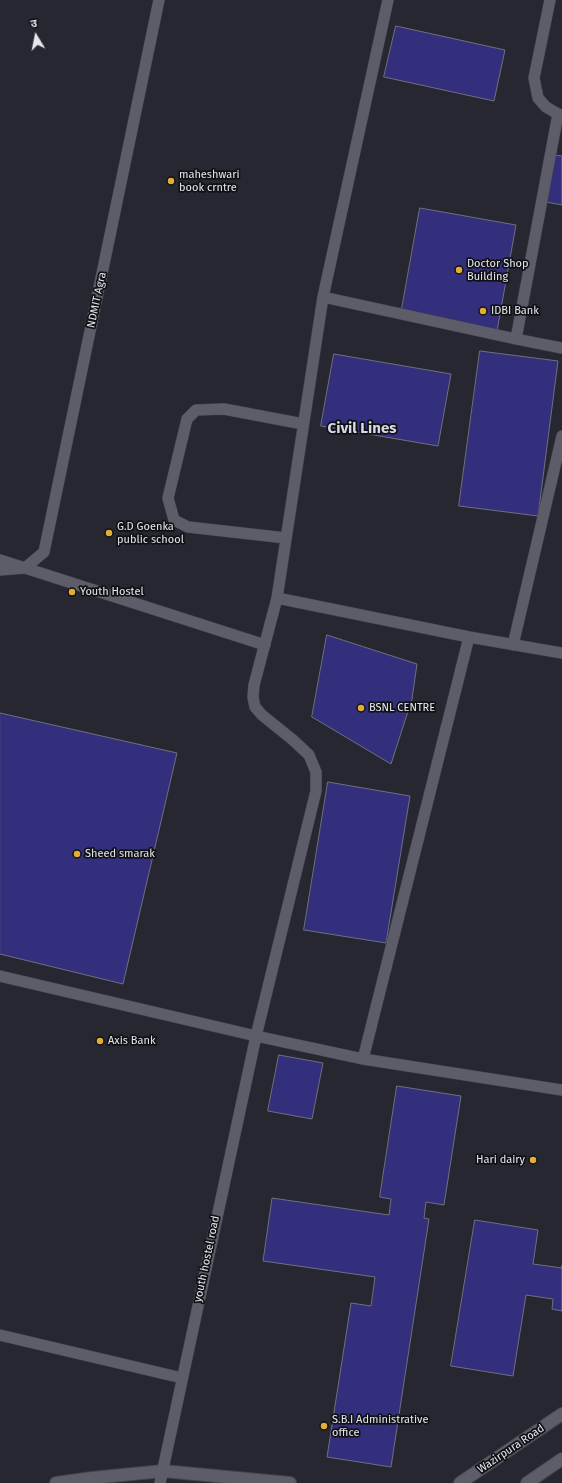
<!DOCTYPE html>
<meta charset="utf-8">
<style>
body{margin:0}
#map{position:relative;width:562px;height:1483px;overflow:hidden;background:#272732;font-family:"Fira Sans","Noto Sans Devanagari",sans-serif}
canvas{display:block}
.north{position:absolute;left:16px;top:16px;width:40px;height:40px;-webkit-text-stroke:3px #101115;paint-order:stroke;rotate:350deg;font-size:11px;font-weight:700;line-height:16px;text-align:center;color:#e6e7ee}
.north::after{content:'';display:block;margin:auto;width:14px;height:18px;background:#e6e7ee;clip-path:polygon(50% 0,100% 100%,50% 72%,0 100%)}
</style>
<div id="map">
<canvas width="562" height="1483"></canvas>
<div class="north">उ</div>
</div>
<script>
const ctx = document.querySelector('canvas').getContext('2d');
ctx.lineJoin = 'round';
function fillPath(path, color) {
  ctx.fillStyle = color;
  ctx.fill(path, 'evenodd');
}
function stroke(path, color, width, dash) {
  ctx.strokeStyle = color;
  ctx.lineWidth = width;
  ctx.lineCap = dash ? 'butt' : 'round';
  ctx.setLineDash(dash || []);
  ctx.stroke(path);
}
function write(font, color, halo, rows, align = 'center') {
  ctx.font = font + ' "Fira Sans",sans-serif';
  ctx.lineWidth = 3.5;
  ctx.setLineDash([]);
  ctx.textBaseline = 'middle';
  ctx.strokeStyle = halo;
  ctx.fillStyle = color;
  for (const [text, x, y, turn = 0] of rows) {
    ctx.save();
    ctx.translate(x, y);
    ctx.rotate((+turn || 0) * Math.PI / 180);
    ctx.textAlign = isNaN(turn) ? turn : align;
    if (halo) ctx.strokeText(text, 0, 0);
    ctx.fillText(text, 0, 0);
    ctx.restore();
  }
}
const building = new Path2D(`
 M 396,26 L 505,50 L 494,101 L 384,77 Z
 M 555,155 L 562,156 L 562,205 L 546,202 Z
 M 420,208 L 516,225 L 497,331 L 401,314 Z
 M 480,351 L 558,361 L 538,516 L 459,506 Z
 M 334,354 L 451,374 L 438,446 L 321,426 Z
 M 327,635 L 417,664 L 412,699 L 391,764 L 312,717 Z
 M 0,713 L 177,753 L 123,984 L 0,954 Z
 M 328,782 L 410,796 L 386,943 L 304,930 Z
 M 279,1055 L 323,1063 L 312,1119 L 268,1111 Z
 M 397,1086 L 461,1096 L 444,1205 L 426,1202 L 424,1218 L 429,1219 L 391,1467 L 327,1457 L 351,1303 L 371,1306 L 375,1277 L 263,1261 L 272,1198 L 389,1215 L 391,1199 L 380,1197 Z
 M 475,1220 L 538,1230 L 533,1264 L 562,1268 L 562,1265 L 562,1311 L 552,1309 L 553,1299 L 526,1295 L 513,1376 L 451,1366 Z`);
const lane = new Path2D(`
 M 550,0 L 534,78 L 538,98 L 546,107 L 558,114 L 562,115
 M 323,297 L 516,339 L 562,348
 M 516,339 L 558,114
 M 286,538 L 188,527 L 174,520 L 168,498 L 187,419 L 196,410 L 224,409 L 303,424
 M 0,560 L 265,645
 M 0,570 L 25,568 L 44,552 L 159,0
 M 277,598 L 469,637 L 562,653
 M 513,645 L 562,436
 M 0,976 L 256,1036 L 363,1059 L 562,1090
 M 363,1059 L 469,637
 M 0,1335 L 182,1378
 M 160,1483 L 256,1036 L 316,791 L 316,772 L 309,755 L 293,740 L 262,715 L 255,707 L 253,697 L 254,685 L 277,598 L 323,297 L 388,0`);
const secondary = new Path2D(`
 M 56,1483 L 92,1478 L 163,1471 L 290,1483
 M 460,1483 L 562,1414
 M 527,1483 L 562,1459`);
const markers = [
 [171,181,4,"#e4ae35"],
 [459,270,4,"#e4ae35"],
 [483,311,4,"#e4ae35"],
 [109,533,4,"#e4ae35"],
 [72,592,4,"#e4ae35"],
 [361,708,4,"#e4ae35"],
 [77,854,4,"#e4ae35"],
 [100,1041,4,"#e4ae35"],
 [533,1160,4,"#e4ae35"],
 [324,1426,4,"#e4ae35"]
];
const poiNames = [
 ["maheshwari",179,175],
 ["book crntre",179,188],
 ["Doctor Shop",467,264],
 ["Building",467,277],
 ["IDBI Bank",491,311],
 ["G.D Goenka",117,527],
 ["public school",117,540],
 ["Youth Hostel",80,592],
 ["BSNL CENTRE",369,708],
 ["Sheed smarak",85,854],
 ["Axis Bank",108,1041],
 ["Hari dairy",525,1160,"right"],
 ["S.B.I Administrative",332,1420],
 ["office",332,1433]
];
const streetNames = [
 ["NDMIT Agra",97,300,-78],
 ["youth hostel road",207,1259,-78],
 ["Wazirpura Road",511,1449,-34]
];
const districtNames = [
 ["Civil Lines",362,429]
];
fillPath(building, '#342f7d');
stroke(building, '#6f707c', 1);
stroke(lane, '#43444c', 12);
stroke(secondary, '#43444c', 14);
stroke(lane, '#5c5d68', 11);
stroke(secondary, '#5c5d68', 12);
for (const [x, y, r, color] of markers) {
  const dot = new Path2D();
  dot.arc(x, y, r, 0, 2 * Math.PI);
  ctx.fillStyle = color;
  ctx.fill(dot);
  stroke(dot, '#101115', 1.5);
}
write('11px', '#e6e7ee', '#101115', poiNames, 'left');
write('11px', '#e6e7ee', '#101115', streetNames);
write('bold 15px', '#d7d8e5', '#101115', districtNames);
</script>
